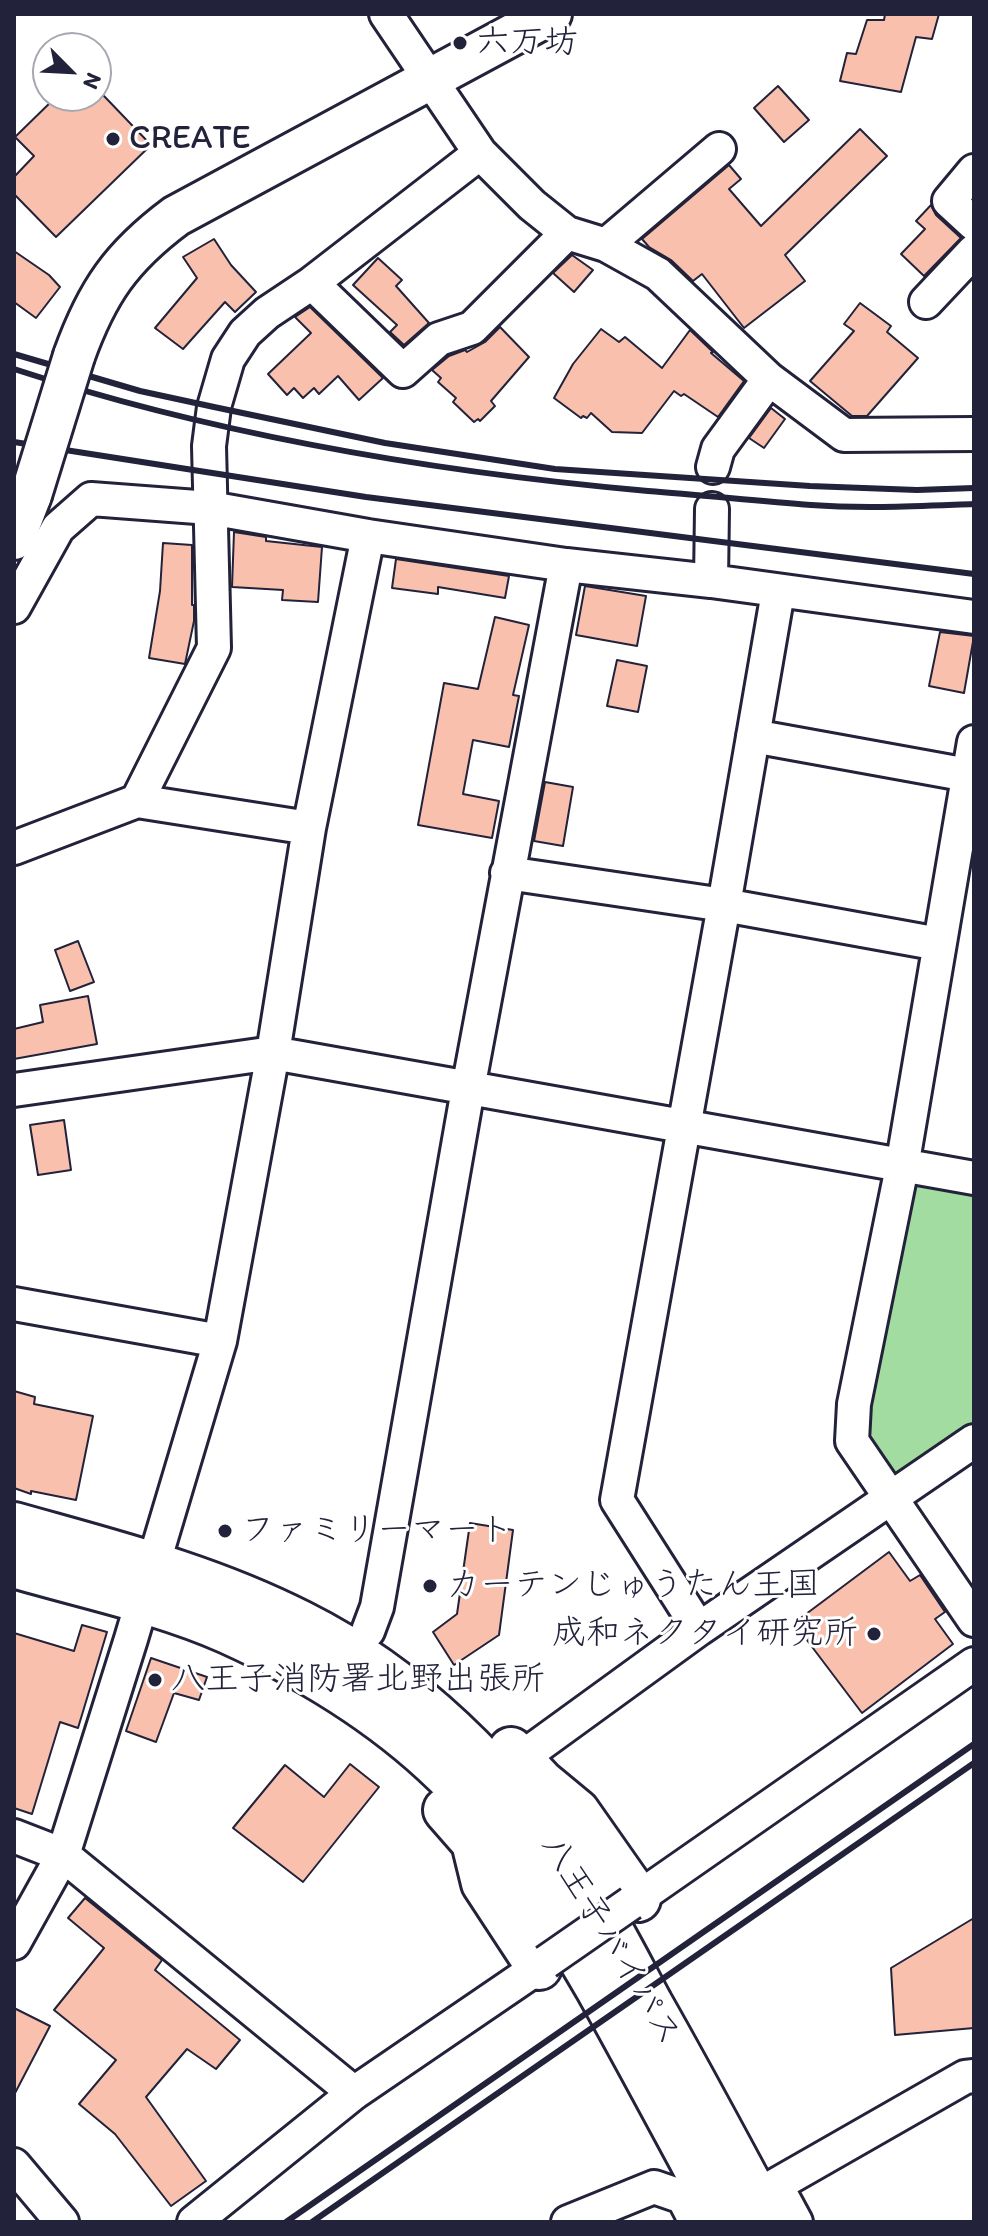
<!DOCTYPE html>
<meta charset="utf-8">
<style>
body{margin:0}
#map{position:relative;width:988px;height:2236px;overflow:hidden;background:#fff;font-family:Itim,sans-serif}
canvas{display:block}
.frame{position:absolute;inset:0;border:16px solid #22223b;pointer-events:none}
.north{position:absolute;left:32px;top:32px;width:80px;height:80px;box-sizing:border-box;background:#fff;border:2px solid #a7a7b1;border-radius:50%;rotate:114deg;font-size:22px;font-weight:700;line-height:32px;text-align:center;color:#22223b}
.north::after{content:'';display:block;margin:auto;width:28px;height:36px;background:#22223b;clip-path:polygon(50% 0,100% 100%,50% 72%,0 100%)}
</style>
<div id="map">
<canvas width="988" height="2236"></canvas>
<div class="frame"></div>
<div class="north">N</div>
</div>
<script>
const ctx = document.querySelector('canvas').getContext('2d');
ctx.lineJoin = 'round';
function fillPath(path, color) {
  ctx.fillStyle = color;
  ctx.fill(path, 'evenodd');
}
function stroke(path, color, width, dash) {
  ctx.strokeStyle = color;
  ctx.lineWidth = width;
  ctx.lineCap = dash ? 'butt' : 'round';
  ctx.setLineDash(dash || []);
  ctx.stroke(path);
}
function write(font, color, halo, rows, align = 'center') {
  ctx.font = font + ' Itim,"Klee One",sans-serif';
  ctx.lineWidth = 6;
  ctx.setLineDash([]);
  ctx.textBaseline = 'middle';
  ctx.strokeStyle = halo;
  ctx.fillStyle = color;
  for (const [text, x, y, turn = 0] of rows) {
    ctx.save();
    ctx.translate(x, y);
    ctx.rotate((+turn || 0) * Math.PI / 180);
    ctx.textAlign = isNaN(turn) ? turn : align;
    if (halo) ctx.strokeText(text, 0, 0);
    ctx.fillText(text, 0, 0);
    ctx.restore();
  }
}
const green = new Path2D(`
 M 915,1178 L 974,1189 L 974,1431 L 902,1481 L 881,1476 L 857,1404 Z`);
const building = new Path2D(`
 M 885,14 L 939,14 L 932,39 L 916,37 L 901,92 L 840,81 L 847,53 L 856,54 L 867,20 L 884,20 Z
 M 778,86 L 809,120 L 784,142 L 754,108 Z
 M 57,96 L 104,96 L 151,145 L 56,237 L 14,194 L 14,177 L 34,156 L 15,137 Z
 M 860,129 L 887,156 L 785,255 L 805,281 L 744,328 L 702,274 L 693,281 L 671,260 L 649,247 L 642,239 L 729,165 L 741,179 L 729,189 L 761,226 Z
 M 931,205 L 936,215 L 961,238 L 924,276 L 901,254 L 925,229 L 916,221 Z
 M 214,239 L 231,265 L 256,292 L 235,312 L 225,302 L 183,349 L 155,328 L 197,278 L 183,257 Z
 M 14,251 L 49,275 L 60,287 L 36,318 L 14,302 Z
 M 572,255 L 593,270 L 574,292 L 553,273 Z
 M 378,258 L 402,280 L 396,286 L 429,323 L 404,345 L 390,332 L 397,325 L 353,285 Z
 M 860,303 L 891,326 L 887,332 L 918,358 L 867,416 L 852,416 L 810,381 L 854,331 L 844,324 Z
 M 310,307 L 383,378 L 359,400 L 338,376 L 319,394 L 314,388 L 303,398 L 294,388 L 287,395 L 268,374 L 311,333 L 295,317 Z
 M 500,327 L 529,357 L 491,401 L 495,406 L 480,421 L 478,419 L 474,422 L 453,402 L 456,398 L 438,382 L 441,378 L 432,370 L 449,356 L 465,350 L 467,352 L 485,342 Z
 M 601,329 L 619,342 L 625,337 L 662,368 L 690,330 L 713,352 L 711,353 L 744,381 L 718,417 L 684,394 L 681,396 L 674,391 L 642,433 L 612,432 L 591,413 L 587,418 L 583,416 L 581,418 L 554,398 L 573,364 Z
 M 771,408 L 785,419 L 764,448 L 749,438 Z
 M 234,532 L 266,537 L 266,541 L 322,547 L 318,602 L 282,600 L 283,590 L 232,587 Z
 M 163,543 L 192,545 L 192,605 L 194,605 L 194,621 L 185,664 L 149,658 L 160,591 Z
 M 396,559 L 509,576 L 505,598 L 438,587 L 438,594 L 392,588 Z
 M 585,586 L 646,596 L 637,646 L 576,635 Z
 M 495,617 L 529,625 L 513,695 L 519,696 L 509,747 L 473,740 L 463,794 L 499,801 L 492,838 L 418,825 L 444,683 L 478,689 Z
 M 940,632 L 974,636 L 964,693 L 929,686 Z
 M 617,660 L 647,666 L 638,712 L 607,706 Z
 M 545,782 L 573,787 L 563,846 L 534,841 Z
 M 78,941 L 94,982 L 70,991 L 55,950 Z
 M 88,996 L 97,1044 L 14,1059 L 14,1029 L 43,1022 L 40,1005 Z
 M 64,1120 L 71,1170 L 38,1175 L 30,1125 Z
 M 14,1391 L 35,1397 L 34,1404 L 93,1416 L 76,1500 L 31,1491 L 31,1494 L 14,1488 Z
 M 470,1523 L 513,1530 L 499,1635 L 454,1665 L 433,1632 L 457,1614 Z
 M 889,1552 L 910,1581 L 920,1575 L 945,1612 L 935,1619 L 953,1644 L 862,1713 L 794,1623 Z
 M 82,1625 L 107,1632 L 78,1728 L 60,1722 L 32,1814 L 14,1808 L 14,1633 L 74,1651 Z
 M 151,1658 L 207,1677 L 199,1700 L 174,1693 L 156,1742 L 126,1731 Z
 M 350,1764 L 379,1787 L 303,1882 L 233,1828 L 285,1765 L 324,1797 Z
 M 85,1898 L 162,1960 L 155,1970 L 240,2040 L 216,2069 L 187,2049 L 146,2097 L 206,2181 L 171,2206 L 115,2134 L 79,2104 L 116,2060 L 54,2010 L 104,1948 L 68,1918 Z
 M 974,1918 L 974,2028 L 895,2035 L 891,1968 Z
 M 14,2008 L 50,2026 L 14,2095 Z`);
const minor = new Path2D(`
 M 386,14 L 480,153 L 532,205 L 567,233 L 606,245 L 658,274 L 769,379 L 844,435 L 974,434
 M 974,171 L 949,201 L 974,224
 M 606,245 L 719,149
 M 312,283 L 403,371 L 439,339 L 472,328 L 567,233
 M 926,302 L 974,251
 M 713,467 L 718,449 L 769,379
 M 711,581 L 712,509
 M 14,607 L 58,528 L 91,499 L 210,508 L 368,536 L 566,565 L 711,581 L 974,617
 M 753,736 L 968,775
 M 974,742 L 902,1167 L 854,1404 L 852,1441 L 974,1620
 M 137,801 L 214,648 L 209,446 L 214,407 L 228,359 L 245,333 L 267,313 L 312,283 L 480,153
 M 14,848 L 137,801 L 309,828
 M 507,873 L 724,905 L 939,944
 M 14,1090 L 273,1053 L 974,1178
 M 14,1304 L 220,1341
 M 699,1629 L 617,1500 L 724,905 L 778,592
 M 368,1631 L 377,1607 L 468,1089 L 566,565
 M 520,1759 L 699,1629 L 974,1441
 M 14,1836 L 63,1855 L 354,2093
 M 631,1903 L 974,1664
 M 14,1943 L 63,1855 L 131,1639 L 220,1341 L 273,1053 L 309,828 L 368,536
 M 14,2165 L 62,2222
 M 194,2222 L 354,2093 L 546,1962
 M 568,2222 L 654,2187 L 683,2197 L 696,2222
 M 796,2222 L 776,2185 L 965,2077 L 974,2076`);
const major = new Path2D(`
 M 74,356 C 97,292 121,257 176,216 L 551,14
 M 14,539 L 31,495`);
const highway = new Path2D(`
 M 14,1525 C 113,1553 207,1576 300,1623 C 420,1683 514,1783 588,1893 C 611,1928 630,1967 650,2004 C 691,2076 730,2149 769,2222
 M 14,1565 C 85,1586 160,1601 228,1631 C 312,1669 392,1718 457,1785 C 515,1846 556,1916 598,1988 C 641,2065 683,2144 725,2222
 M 511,1750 L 542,1783 L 577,1812 L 638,1899
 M 446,1810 L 474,1842 L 484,1883 L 539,1967`);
const rail = new Path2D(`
 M 14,354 L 140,391 L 214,407 L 385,443 L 555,469 L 810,486 L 917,490 L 974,488
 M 14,369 C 219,436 434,472 648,491 C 702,495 757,501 811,505 C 865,509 920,506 974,504
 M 14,442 L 366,497 L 974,574
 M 286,2222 L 974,1744
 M 312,2222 L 974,1763`);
const minorBridge = new Path2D(`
 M 546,1962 L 631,1903`);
const majorBridge = new Path2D(`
 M 31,495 L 74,356`);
const markers = [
 [460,43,8,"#22223b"],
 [113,139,8,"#22223b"],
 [225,1531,8,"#22223b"],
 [430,1586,8,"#22223b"],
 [874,1634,8,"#22223b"],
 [155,1680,8,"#22223b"]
];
const poiNames = [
 ["六万坊",476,43],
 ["CREATE",129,139],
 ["ファミリーマート",241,1531],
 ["カーテンじゅうたん王国",446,1586],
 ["成和ネクタイ研究所",858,1634,"right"],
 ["八王子消防署北野出張所",171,1680]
];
const streetNames = [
 ["八王子バイパス",610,1941,59]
];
fillPath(green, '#a3dca0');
fillPath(building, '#f9c1ad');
stroke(building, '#22223b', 2);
stroke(minor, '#22223b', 38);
stroke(major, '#22223b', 46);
stroke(highway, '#22223b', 50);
stroke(minor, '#fff', 32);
stroke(major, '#fff', 40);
stroke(highway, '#fff', 44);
stroke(rail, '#22223b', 6);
stroke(minorBridge, '#22223b', 38, []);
stroke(majorBridge, '#22223b', 46, []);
stroke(minorBridge, '#fff', 32);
stroke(majorBridge, '#fff', 40);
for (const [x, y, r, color] of markers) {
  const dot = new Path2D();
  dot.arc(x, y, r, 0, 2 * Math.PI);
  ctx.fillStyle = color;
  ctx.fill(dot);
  stroke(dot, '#fff', 3);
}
write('34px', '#22223b', '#fff', poiNames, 'left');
write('34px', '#22223b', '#fff', streetNames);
</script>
